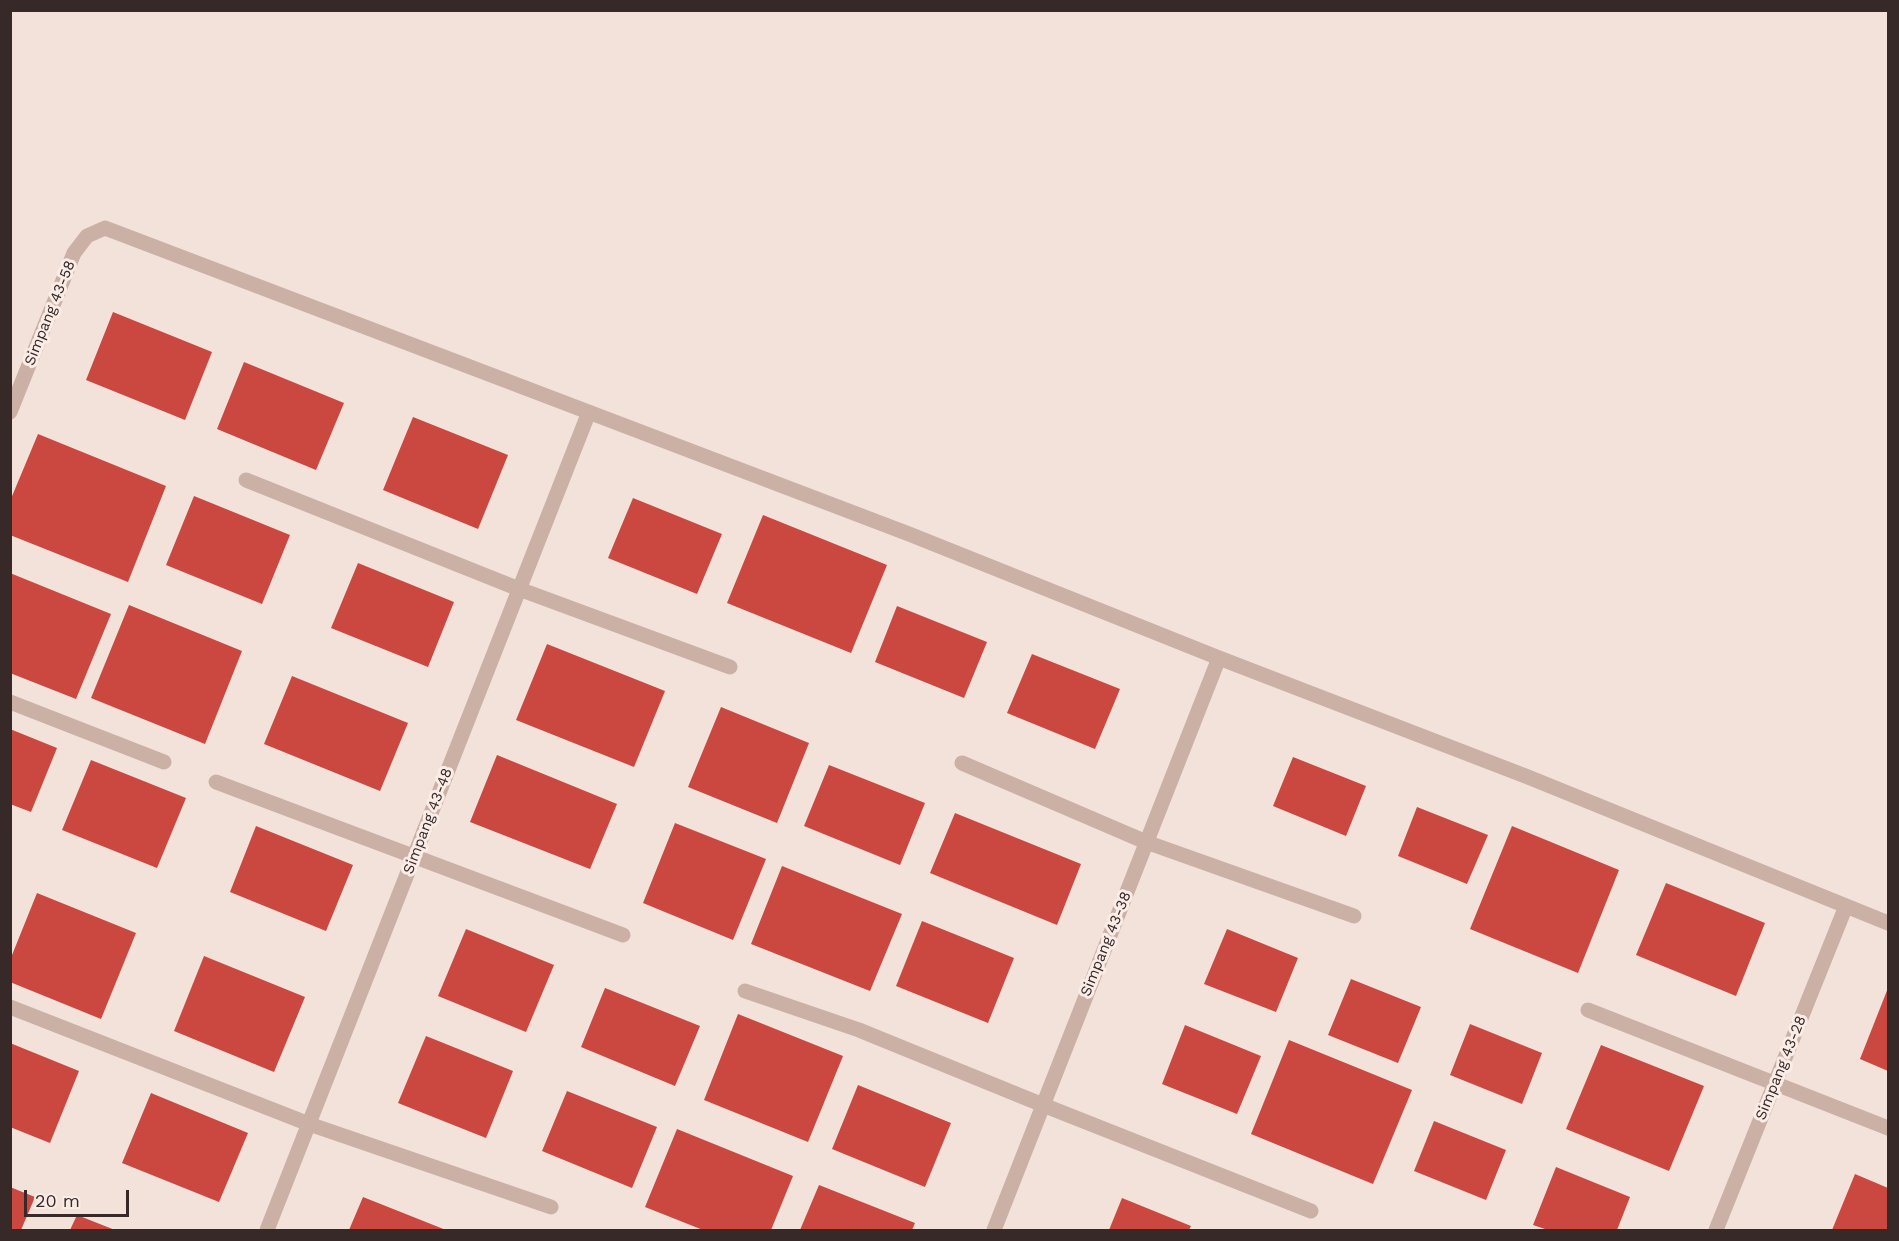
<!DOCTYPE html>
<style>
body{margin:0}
#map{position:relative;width:1899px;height:1241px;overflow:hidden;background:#f2e2da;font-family:"Work Sans",sans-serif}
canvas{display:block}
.frame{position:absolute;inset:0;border:12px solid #372927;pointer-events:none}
.scale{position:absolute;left:24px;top:1190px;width:105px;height:27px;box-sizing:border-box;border:3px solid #372927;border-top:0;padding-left:8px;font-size:18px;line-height:21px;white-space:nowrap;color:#372927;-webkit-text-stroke:4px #faede7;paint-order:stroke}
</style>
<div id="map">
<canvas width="1899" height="1241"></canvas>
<div class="frame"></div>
<div class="scale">20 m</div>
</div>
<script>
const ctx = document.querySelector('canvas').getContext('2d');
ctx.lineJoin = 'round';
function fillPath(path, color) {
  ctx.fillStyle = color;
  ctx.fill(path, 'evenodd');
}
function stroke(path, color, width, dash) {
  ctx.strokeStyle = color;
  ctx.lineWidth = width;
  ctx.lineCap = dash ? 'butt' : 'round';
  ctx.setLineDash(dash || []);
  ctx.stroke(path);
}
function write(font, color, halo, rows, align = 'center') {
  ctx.font = font + ' "Work Sans",sans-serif';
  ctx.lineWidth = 6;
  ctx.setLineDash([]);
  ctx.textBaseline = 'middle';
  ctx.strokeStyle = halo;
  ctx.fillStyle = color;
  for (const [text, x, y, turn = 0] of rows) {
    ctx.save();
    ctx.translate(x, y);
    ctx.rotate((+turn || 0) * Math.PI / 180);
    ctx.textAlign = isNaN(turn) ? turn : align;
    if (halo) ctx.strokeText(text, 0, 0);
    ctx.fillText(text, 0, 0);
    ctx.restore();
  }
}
const building = new Path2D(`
 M 113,312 L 212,352 L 185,420 L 86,380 Z
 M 244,362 L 344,403 L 316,470 L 217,429 Z
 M 413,417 L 508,455 L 478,529 L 383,490 Z
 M 38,434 L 166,486 L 128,582 L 10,535 L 10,501 Z
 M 194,496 L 290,535 L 262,604 L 166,565 Z
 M 633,498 L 722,534 L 697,594 L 608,558 Z
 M 763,515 L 887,565 L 851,653 L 727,603 Z
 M 358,563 L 454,602 L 428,667 L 331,628 Z
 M 10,573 L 111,614 L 76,699 L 10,673 Z
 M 129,605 L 242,651 L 205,744 L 91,698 Z
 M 897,606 L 987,642 L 964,698 L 875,662 Z
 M 547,644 L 665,691 L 634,767 L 516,720 Z
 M 1032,654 L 1120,689 L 1095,749 L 1007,713 Z
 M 292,676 L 408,723 L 380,791 L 264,744 Z
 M 721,707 L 809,743 L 777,823 L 688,787 Z
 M 10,729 L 57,748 L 31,812 L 10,804 Z
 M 497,755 L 617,804 L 590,869 L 470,822 Z
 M 1293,757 L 1366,786 L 1346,836 L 1273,806 Z
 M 91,760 L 186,798 L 157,868 L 62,830 Z
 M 829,765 L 925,803 L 900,865 L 804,826 Z
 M 1417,807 L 1488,835 L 1467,884 L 1398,856 Z
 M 955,813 L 1081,864 L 1057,925 L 930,873 Z
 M 675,823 L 766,859 L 733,940 L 643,903 Z
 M 256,826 L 353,865 L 326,931 L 230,892 Z
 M 1512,826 L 1619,870 L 1578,973 L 1470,929 Z
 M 782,866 L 902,914 L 870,991 L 751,944 Z
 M 1666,883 L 1765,923 L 1736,996 L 1636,955 Z
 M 37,893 L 136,933 L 101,1019 L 10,982 L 10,960 Z
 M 922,921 L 1014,958 L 988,1023 L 896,986 Z
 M 466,929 L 554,965 L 526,1032 L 438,996 Z
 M 1227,929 L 1298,958 L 1276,1012 L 1204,984 Z
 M 204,956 L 305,997 L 274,1072 L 174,1031 Z
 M 1351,979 L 1421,1007 L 1398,1063 L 1328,1035 Z
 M 605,988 L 700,1026 L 675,1086 L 581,1047 Z
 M 1888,988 L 1888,1071 L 1860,1059 Z
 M 738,1014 L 843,1056 L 808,1142 L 704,1100 Z
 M 1470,1024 L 1542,1053 L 1522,1104 L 1450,1075 Z
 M 1185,1025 L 1261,1056 L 1237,1114 L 1162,1084 Z
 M 426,1036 L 513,1071 L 486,1138 L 398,1103 Z
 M 1289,1040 L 1412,1090 L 1373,1184 L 1251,1134 Z
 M 10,1043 L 79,1071 L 50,1143 L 10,1127 Z
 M 1601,1045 L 1704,1086 L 1669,1171 L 1566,1129 Z
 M 858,1085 L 951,1123 L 925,1187 L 832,1149 Z
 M 567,1091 L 657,1127 L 632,1188 L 542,1151 Z
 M 151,1093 L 248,1133 L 219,1202 L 122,1163 Z
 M 1434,1121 L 1506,1150 L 1486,1200 L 1414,1171 Z
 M 677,1129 L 793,1176 L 771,1230 L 703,1230 L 645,1207 Z
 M 1556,1167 L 1630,1197 L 1617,1230 L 1548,1230 L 1533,1225 Z
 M 1855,1174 L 1888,1188 L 1888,1230 L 1832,1230 Z
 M 819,1185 L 915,1223 L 912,1230 L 800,1230 Z
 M 10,1187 L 35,1197 L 21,1230 L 10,1230 Z
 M 363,1197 L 446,1230 L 349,1230 Z
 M 1122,1198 L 1191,1226 L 1189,1230 L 1109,1230 Z
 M 77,1215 L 115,1230 L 70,1230 Z`);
const minor = new Path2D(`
 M 10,412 L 74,253 L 87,236 L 105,228 L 909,534 L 1219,658 L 1528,777 L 1888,923
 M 246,480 L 519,589 L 730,667
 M 10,702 L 164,762
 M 962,763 L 1146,842 L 1354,916
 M 216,782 L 623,935
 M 745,991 L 859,1030 L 1043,1105 L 1311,1211
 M 10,1007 L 309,1124 L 551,1207
 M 1588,1010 L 1888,1128
 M 267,1230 L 589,412
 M 994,1230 L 1219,658
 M 1716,1230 L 1846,906`);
const streetNames = [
 ["Simpang 43-58",50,313,-68],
 ["Simpang 43-48",428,821,-69],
 ["Simpang 43-38",1106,944,-68],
 ["Simpang 43-28",1781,1068,-68]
];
fillPath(building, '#ca4840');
stroke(minor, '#cbb0a6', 15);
write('15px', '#372927', '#faede7', streetNames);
</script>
